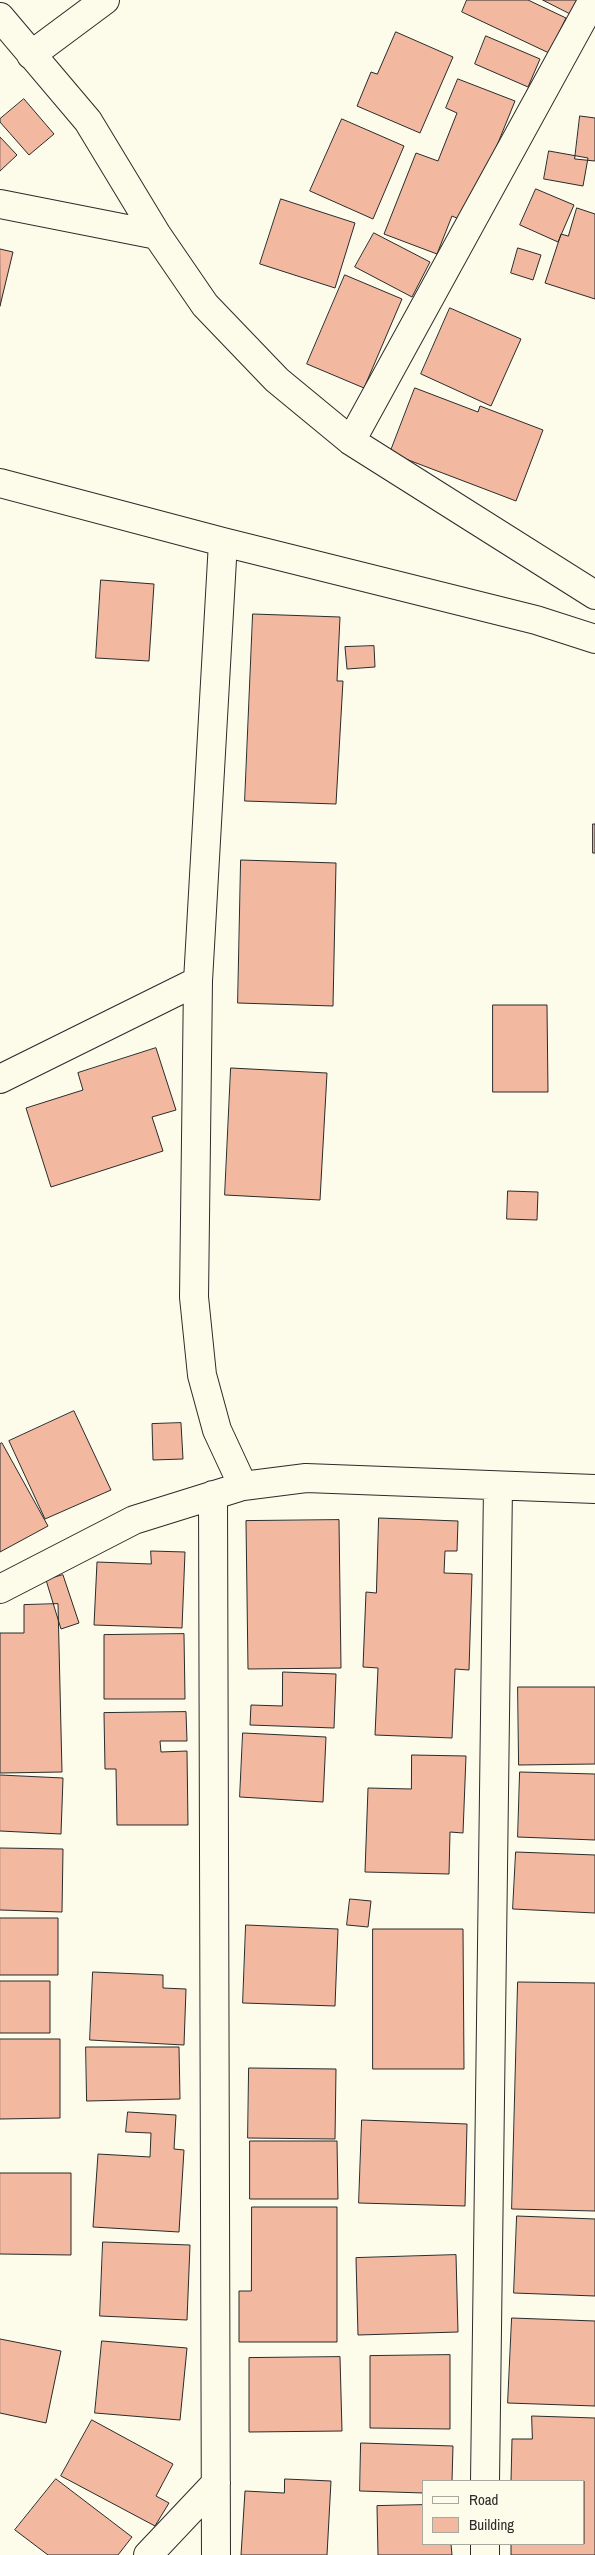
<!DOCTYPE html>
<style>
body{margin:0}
#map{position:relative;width:595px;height:2555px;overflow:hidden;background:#fdfbea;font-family:"Archivo Narrow",sans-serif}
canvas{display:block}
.legend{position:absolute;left:422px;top:2480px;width:162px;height:65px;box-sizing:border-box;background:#fdfbea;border:1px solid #a9a89e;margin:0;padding:6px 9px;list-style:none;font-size:15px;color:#2b2b2b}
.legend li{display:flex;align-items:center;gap:10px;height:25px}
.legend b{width:25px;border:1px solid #a9a89e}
</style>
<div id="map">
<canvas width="595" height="2555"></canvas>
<ul class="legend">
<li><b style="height:6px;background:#fdfbea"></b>Road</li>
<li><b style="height:14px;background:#f2b8a0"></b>Building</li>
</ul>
</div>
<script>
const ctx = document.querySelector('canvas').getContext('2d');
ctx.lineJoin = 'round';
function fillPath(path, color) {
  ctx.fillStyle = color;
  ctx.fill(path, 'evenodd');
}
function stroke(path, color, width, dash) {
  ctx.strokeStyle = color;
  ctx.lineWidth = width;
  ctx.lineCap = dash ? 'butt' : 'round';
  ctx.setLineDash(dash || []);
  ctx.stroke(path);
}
const building = new Path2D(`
 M 467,0 L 528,0 L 566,18 L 549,53 L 462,12 Z
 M 543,0 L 578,0 L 571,14 Z
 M 396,32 L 453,57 L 420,133 L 357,106 L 371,72 L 377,74 Z
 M 486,36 L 540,59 L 528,87 L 475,64 Z
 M 458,79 L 515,101 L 466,222 L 452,216 L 437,254 L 384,234 L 416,153 L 438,161 L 457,113 L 446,108 Z
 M 24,99 L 54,134 L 29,155 L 0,122 L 0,119 Z
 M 580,116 L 595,118 L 595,161 L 575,159 Z
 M 342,119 L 404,146 L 373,219 L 310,191 Z
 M 0,137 L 17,155 L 0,171 Z
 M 549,151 L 588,158 L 583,186 L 544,179 Z
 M 536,189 L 574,205 L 558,242 L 520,225 Z
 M 281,199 L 355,223 L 335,288 L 260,264 Z
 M 577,208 L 595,214 L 595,299 L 545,283 L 561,234 L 568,236 Z
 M 374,233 L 430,262 L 412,297 L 355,267 Z
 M 518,248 L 541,255 L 533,280 L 511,273 Z
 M 0,249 L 13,252 L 0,306 Z
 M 345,275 L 402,299 L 364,388 L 307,364 Z
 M 450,308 L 521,339 L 491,406 L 421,374 Z
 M 415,388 L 478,412 L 480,406 L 543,430 L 516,501 L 390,453 Z
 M 101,580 L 154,584 L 149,661 L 96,658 Z
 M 253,614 L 340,617 L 337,681 L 343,681 L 336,804 L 245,801 Z
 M 374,646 L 375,667 L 347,669 L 345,647 Z
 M 593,824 L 595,824 L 595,853 L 593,853 Z
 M 241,860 L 336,863 L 333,1006 L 238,1003 Z
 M 493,1005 L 547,1005 L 548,1092 L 493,1092 Z
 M 156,1048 L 176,1110 L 152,1117 L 163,1151 L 51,1187 L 26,1108 L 83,1090 L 78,1073 Z
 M 231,1068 L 327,1073 L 320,1200 L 225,1195 Z
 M 508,1191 L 538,1192 L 537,1220 L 507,1219 Z
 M 74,1411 L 111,1490 L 45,1519 L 9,1441 Z
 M 181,1423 L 183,1459 L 153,1460 L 152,1424 Z
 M 2,1443 L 48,1526 L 0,1552 L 0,1444 Z
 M 379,1518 L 458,1521 L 457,1551 L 445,1551 L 444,1573 L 472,1574 L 469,1670 L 455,1669 L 452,1738 L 375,1735 L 378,1668 L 363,1667 L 366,1592 L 376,1593 Z
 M 339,1520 L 341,1668 L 248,1669 L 246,1521 Z
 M 151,1551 L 185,1552 L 182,1628 L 94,1625 L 97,1562 L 151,1564 Z
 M 63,1575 L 79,1623 L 61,1629 L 46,1580 Z
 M 58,1604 L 62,1772 L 0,1773 L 0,1633 L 24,1633 L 24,1605 Z
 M 184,1634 L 185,1699 L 104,1699 L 104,1635 Z
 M 283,1672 L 336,1674 L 334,1728 L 250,1725 L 251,1705 L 282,1706 Z
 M 518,1687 L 595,1687 L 595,1764 L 519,1765 Z
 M 186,1712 L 187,1741 L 160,1741 L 161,1752 L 187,1751 L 188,1825 L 117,1825 L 116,1769 L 105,1769 L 104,1713 Z
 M 243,1733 L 326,1737 L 323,1802 L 240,1797 Z
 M 412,1755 L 466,1756 L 463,1833 L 450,1832 L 449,1874 L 365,1872 L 368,1788 L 411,1789 Z
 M 520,1772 L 595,1774 L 595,1840 L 518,1837 Z
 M 0,1775 L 63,1778 L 61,1834 L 0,1831 Z
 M 0,1848 L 63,1849 L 62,1912 L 0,1910 Z
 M 516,1852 L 595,1855 L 595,1913 L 513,1909 Z
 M 350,1899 L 371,1901 L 368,1927 L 347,1925 Z
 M 0,1918 L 58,1918 L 58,1975 L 0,1975 Z
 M 246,1925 L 338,1929 L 335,2006 L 243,2003 Z
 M 373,1929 L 463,1929 L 464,2069 L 373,2069 Z
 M 93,1972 L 163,1975 L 163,1988 L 186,1989 L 184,2045 L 90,2040 Z
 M 0,1981 L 50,1981 L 50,2033 L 0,2033 Z
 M 518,1982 L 595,1983 L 595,2211 L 512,2209 Z
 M 0,2039 L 60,2039 L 60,2118 L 0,2119 Z
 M 86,2047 L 179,2047 L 180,2099 L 87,2101 Z
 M 249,2068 L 336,2069 L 335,2139 L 248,2138 Z
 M 128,2112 L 176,2115 L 174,2149 L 184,2150 L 179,2232 L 93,2227 L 98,2154 L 150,2157 L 151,2133 L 126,2132 Z
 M 362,2120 L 467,2124 L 465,2206 L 359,2203 Z
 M 250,2141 L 337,2141 L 338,2199 L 250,2199 Z
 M 0,2173 L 71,2173 L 71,2255 L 0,2254 Z
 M 252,2207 L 337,2207 L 337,2342 L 239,2342 L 239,2291 L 251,2291 Z
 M 517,2216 L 595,2219 L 595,2296 L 514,2293 Z
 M 103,2242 L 190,2245 L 187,2320 L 100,2316 Z
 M 456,2255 L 458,2332 L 358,2335 L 356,2258 Z
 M 512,2318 L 595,2321 L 595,2406 L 508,2403 Z
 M 0,2339 L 61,2351 L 46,2423 L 0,2413 Z
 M 102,2341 L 187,2348 L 180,2420 L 95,2413 Z
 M 450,2355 L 450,2429 L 370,2428 L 370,2356 Z
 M 340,2357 L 342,2431 L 249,2432 L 249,2358 Z
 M 532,2416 L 595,2418 L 595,2555 L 511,2555 L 511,2544 L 584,2544 L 584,2481 L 511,2481 L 512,2439 L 532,2439 Z
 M 92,2420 L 173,2464 L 156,2496 L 169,2503 L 155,2526 L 61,2476 Z
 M 361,2443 L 453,2446 L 452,2481 L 424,2481 L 424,2493 L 360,2491 Z
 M 56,2479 L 132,2537 L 118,2555 L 48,2555 L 15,2530 Z
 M 285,2479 L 331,2481 L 327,2555 L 241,2555 L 245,2491 L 284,2493 Z
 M 424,2505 L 424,2544 L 451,2544 L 452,2555 L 378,2555 L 377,2506 Z`);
const minor = new Path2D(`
 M 0,17 L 88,121 L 157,235 L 205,305 L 277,380 L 351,441 L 595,595
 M 31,55 L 105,0
 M 0,204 L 157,235
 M 351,441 L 593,0
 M 0,483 L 223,542 L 536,620 L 595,639
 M 223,542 L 198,981 L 194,1297 L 202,1375 L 217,1430 L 243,1486
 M 0,1079 L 198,981
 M 213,1495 L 216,2555
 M 0,1589 L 134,1520 L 243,1486 L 306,1478 L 595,1489
 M 485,2481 L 498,1486
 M 148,2555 L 216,2483
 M 485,2555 L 485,2544`);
fillPath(building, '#f2b8a0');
stroke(building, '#2b2b2b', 1);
stroke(minor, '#2b2b2b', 30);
stroke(minor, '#fdfbea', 28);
</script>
